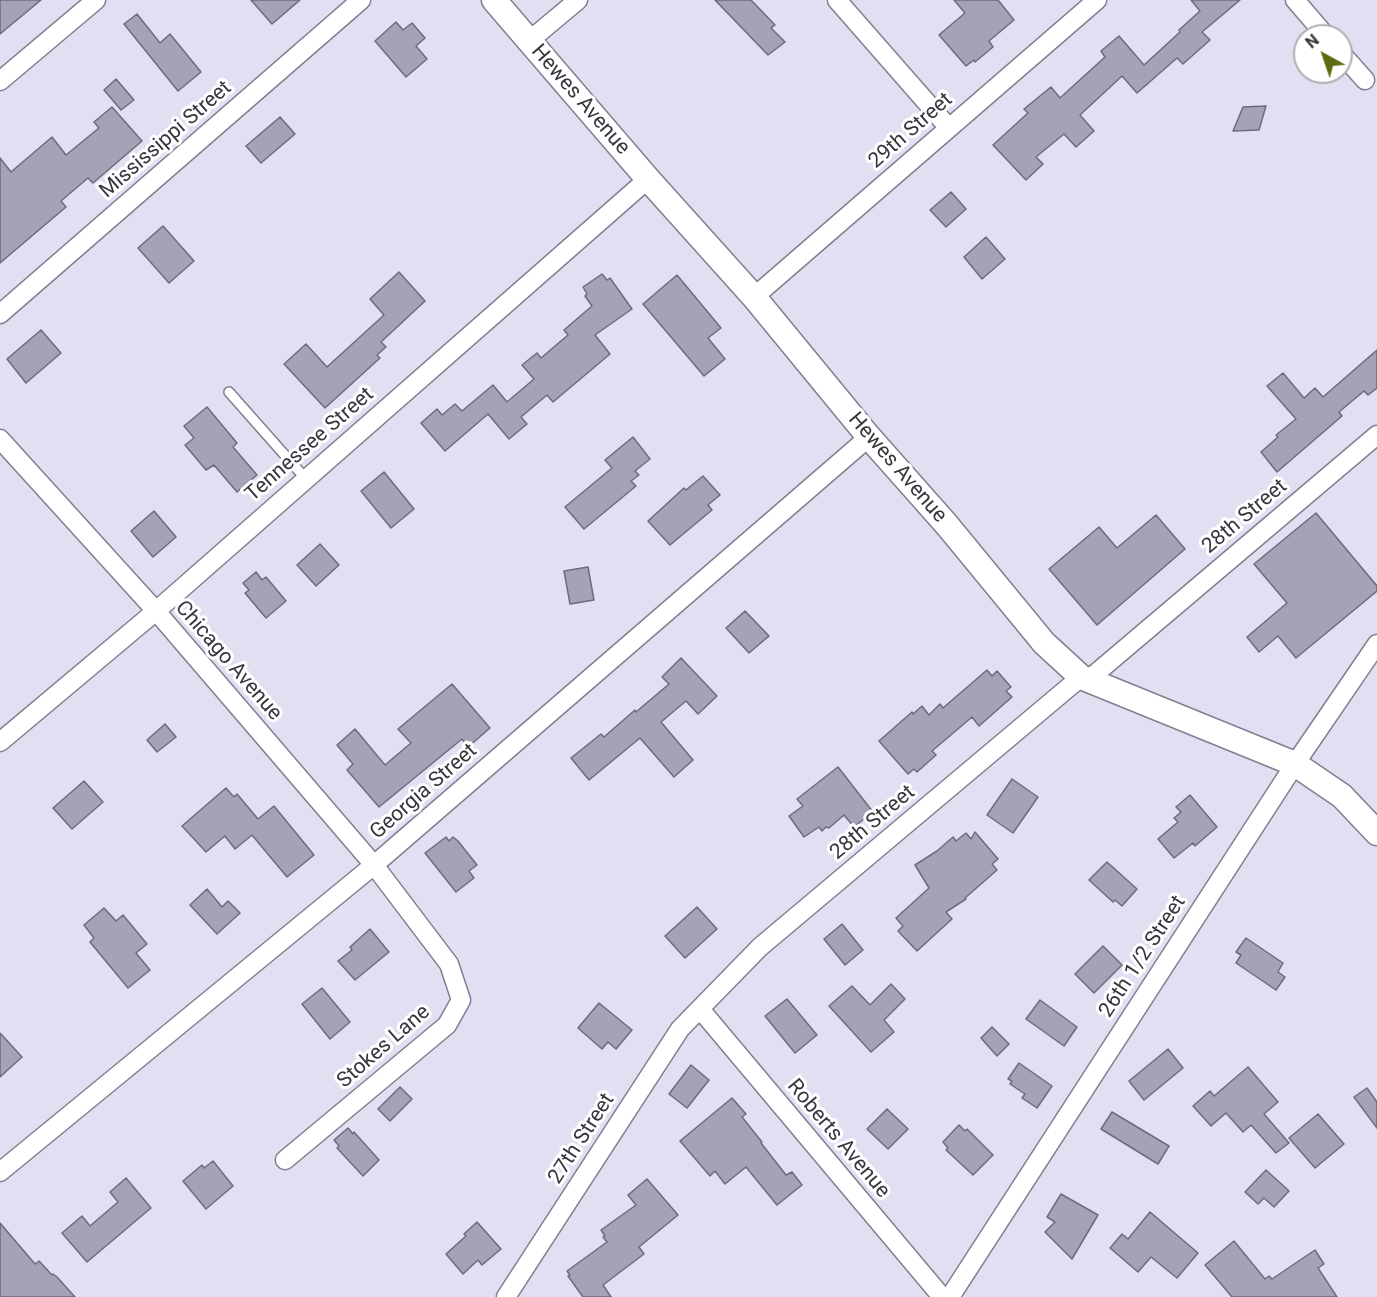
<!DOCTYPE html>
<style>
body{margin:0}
#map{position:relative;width:1377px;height:1297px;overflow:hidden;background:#e4def3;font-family:Roboto,sans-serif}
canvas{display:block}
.north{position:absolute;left:1293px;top:24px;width:60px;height:60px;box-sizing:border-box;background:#fff;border:2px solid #afaeb1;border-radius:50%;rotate:320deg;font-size:16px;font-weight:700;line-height:24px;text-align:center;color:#37353d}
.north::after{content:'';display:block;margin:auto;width:21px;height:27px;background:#5f6b13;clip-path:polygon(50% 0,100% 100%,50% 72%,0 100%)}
</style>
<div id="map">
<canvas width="1377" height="1297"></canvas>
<div class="north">N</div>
</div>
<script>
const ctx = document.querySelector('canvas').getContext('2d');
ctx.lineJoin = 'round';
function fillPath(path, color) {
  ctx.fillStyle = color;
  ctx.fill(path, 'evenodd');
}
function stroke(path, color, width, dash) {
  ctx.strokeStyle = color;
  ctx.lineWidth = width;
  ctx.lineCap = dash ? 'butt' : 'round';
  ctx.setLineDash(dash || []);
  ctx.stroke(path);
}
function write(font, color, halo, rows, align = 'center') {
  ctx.font = font + ' Roboto,sans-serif';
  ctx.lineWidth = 6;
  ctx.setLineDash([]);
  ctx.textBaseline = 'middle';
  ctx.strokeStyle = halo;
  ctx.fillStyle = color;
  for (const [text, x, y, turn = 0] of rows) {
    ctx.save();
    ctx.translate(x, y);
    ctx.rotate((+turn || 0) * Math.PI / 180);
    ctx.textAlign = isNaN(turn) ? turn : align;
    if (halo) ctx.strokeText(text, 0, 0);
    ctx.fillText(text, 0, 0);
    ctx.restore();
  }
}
const building = new Path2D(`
 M 0,0 L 41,0 L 0,34 Z
 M 251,0 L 300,0 L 272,24 Z
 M 715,0 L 751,0 L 775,25 L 771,28 L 785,42 L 768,55 Z
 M 954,0 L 998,0 L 1014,20 L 989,41 L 993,47 L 975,62 L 974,60 L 966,66 L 939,35 L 965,13 Z
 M 1191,0 L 1240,0 L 1202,32 L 1210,40 L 1183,64 L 1177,58 L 1137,93 L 1122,76 L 1080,115 L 1094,131 L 1076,147 L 1064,134 L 1036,157 L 1043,164 L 1026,180 L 993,145 L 1028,113 L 1024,109 L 1051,87 L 1060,98 L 1105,57 L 1101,51 L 1119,36 L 1144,65 L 1180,32 L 1179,30 L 1200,11 Z
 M 137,14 L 160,43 L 170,34 L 201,72 L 178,91 L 124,24 Z
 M 396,22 L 403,30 L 412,23 L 425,38 L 416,46 L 427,59 L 406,77 L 375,41 Z
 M 116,79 L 134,100 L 121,110 L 104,90 Z
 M 1266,106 L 1259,130 L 1233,131 L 1243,107 Z
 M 112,107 L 142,141 L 93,183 L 88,178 L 61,201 L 66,207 L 0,263 L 0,158 L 11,172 L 52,137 L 66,155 L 99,128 L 94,122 Z
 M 280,117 L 295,134 L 261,163 L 246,146 Z
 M 951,192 L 966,209 L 946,227 L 930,210 Z
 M 163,226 L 194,261 L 169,283 L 138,248 Z
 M 986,237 L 1005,259 L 982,279 L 964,257 Z
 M 399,272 L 425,301 L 381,342 L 386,347 L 377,355 L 380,358 L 325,408 L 284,364 L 306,344 L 327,367 L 384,315 L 370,299 Z
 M 602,274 L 607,280 L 610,278 L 632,309 L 595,335 L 610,354 L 553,402 L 547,395 L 521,417 L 527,424 L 509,439 L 488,414 L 445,451 L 421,423 L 437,409 L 442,415 L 455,404 L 462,411 L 493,385 L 507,402 L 534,379 L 522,365 L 537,353 L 541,358 L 568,335 L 564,330 L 592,306 L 585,296 L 587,294 L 583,287 Z
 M 677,275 L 721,328 L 708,338 L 725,359 L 704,376 L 643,304 Z
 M 41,330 L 61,353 L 26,383 L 7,359 Z
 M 1377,350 L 1377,388 L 1368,395 L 1364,391 L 1339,412 L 1342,416 L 1277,472 L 1261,452 L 1278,437 L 1276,435 L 1296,419 L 1267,386 L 1283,373 L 1304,398 L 1315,388 L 1323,397 Z
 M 207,407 L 237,443 L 233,447 L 257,475 L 237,492 L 214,465 L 206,470 L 185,445 L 194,438 L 184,426 Z
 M 633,437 L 650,459 L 635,471 L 639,475 L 631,481 L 636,486 L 584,529 L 565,507 L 612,468 L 605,460 Z
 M 384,472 L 414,509 L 391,528 L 361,491 Z
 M 703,476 L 720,495 L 708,505 L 712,510 L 670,545 L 648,521 L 684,488 L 686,490 Z
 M 154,511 L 176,537 L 153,557 L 131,531 Z
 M 1316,513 L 1377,586 L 1377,591 L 1296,658 L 1278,636 L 1259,652 L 1247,637 L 1287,603 L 1254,564 Z
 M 1156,515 L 1185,549 L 1097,625 L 1049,569 L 1099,527 L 1117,548 Z
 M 320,544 L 339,565 L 316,586 L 297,565 Z
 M 588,567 L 594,600 L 570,604 L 564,571 Z
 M 256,572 L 262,580 L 266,577 L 286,601 L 266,618 L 245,593 L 249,590 L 243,583 Z
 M 745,611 L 769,636 L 749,653 L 726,628 Z
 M 681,658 L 717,696 L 698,714 L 686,701 L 661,722 L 693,760 L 674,777 L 640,738 L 589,780 L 571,758 L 601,734 L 604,737 L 635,710 L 636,712 L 669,684 L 662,677 Z
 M 987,670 L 992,676 L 997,671 L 1011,687 L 1006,691 L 1012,697 L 979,726 L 972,717 L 932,751 L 936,755 L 917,772 L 914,769 L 908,774 L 879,741 L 912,712 L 913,714 L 922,706 L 929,715 L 940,704 L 943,708 Z
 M 452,684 L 490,728 L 468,747 L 462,739 L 379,807 L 347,770 L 353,764 L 337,745 L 355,729 L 385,765 L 411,743 L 398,729 Z
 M 165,724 L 176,737 L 157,752 L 147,740 Z
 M 838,767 L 873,812 L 854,827 L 844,815 L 829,828 L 826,827 L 822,831 L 819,827 L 804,837 L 789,816 L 803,806 L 797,799 Z
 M 1012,779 L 1038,797 L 1013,833 L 987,815 Z
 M 84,781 L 103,802 L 72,829 L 53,808 Z
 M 226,788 L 234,797 L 237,794 L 258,819 L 274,806 L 314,855 L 287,877 L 252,835 L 235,849 L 225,836 L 206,852 L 182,826 Z
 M 1190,795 L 1217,827 L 1195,846 L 1193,843 L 1174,858 L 1158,839 L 1178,822 L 1174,818 L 1181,812 L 1176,807 Z
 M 975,832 L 998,859 L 992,864 L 997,870 L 965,898 L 966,899 L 946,912 L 952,919 L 917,951 L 898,931 L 903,926 L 896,918 L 929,888 L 915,865 L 937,851 L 953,837 L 956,841 L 966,833 L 971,839 Z
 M 446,837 L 449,841 L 453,837 L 458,841 L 477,865 L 469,871 L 474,878 L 456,892 L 425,853 Z
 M 1107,862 L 1137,889 L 1122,906 L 1115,900 L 1113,902 L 1089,880 Z
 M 207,889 L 222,907 L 228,901 L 240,913 L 217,934 L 190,905 Z
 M 697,907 L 717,929 L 685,958 L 665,936 Z
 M 104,908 L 116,921 L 123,915 L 147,944 L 136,953 L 150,970 L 128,988 L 90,942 L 94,938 L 84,925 Z
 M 842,924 L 863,950 L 845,965 L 824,939 Z
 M 370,929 L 389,952 L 355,980 L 338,961 L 352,950 L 350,947 Z
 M 1246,938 L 1283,963 L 1278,972 L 1285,977 L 1276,990 L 1236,963 L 1241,955 L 1236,952 Z
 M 1103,946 L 1122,965 L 1094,993 L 1075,974 Z
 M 891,984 L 905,999 L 884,1020 L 894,1032 L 871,1052 L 829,1006 L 852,986 L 870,1005 Z
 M 322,988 L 350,1022 L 330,1039 L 302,1004 Z
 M 787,999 L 817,1035 L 795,1053 L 765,1016 Z
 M 1040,1000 L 1077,1027 L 1064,1046 L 1026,1019 Z
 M 599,1003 L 632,1030 L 616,1049 L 608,1042 L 602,1049 L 578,1028 Z
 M 992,1027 L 1009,1044 L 997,1056 L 981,1038 Z
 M 0,1033 L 22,1057 L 0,1077 Z
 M 1168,1049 L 1183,1068 L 1144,1100 L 1129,1081 Z
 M 1019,1063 L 1052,1086 L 1037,1108 L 1022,1098 L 1025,1094 L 1010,1084 L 1012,1081 L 1008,1079 Z
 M 691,1065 L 709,1080 L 687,1108 L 669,1094 Z
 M 1248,1067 L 1278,1102 L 1264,1114 L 1289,1143 L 1276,1153 L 1251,1125 L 1243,1132 L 1226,1113 L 1211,1126 L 1193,1106 L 1210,1091 L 1214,1096 Z
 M 400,1087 L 412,1099 L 390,1121 L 378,1109 Z
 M 1367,1088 L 1377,1102 L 1377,1128 L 1354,1097 Z
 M 732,1098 L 746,1114 L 742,1117 L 762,1142 L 761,1143 L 786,1175 L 792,1172 L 802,1185 L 777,1205 L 746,1167 L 725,1184 L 715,1171 L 710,1176 L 680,1141 Z
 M 887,1109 L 908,1129 L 888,1149 L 867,1129 Z
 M 1112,1112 L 1169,1146 L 1158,1164 L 1101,1129 Z
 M 1318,1114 L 1344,1144 L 1315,1168 L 1289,1138 Z
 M 959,1125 L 965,1131 L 967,1129 L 993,1155 L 973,1175 L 946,1150 L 948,1148 L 943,1142 Z
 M 348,1128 L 353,1134 L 354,1132 L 379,1160 L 363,1176 L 337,1148 L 339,1146 L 334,1140 Z
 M 213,1161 L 233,1186 L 206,1209 L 183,1181 L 202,1165 L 204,1168 Z
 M 1266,1170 L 1289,1191 L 1274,1207 L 1264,1198 L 1258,1204 L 1245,1192 Z
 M 126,1178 L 151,1208 L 87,1262 L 62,1233 L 82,1216 L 90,1226 L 118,1202 L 110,1192 Z
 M 647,1179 L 678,1215 L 639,1247 L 644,1254 L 603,1285 L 611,1297 L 583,1297 L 568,1276 L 570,1275 L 567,1271 L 607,1242 L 603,1237 L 605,1236 L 601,1230 L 636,1205 L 628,1195 Z
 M 1061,1194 L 1098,1215 L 1072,1259 L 1045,1232 L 1055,1222 L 1047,1217 Z
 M 1150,1212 L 1198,1253 L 1177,1278 L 1151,1257 L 1138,1272 L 1110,1248 L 1122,1234 L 1128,1239 Z
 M 477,1222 L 501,1249 L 482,1265 L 478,1260 L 463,1274 L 446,1254 L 466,1236 L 464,1234 Z
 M 0,1223 L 35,1264 L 39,1261 L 52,1275 L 53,1274 L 57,1277 L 75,1297 L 0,1297 Z
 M 1234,1241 L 1265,1279 L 1269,1276 L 1272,1279 L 1315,1250 L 1324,1264 L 1318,1268 L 1337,1297 L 1232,1297 L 1205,1265 Z`);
const lane = new Path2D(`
 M 229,392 L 306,479`);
const street = new Path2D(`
 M 837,0 L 949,128
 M 1295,0 L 1326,36
 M 529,41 L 578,0
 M 1341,53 L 1365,80
 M 0,81 L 96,0
 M 754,297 L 1097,0
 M 0,314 L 361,0
 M 0,439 L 156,611 L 374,865 L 449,964 L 461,1000 L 447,1025 L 285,1160
 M 1088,680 L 1377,435
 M 0,742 L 156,611 L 648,179
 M 700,1009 L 942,1297
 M 0,1172 L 374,865 L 869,437
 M 506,1297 L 680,1029 L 760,947 L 1081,677
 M 950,1297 L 1295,764 L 1377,644`);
const secondary = new Path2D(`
 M 494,0 L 648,179 L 754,297 L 869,437 L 947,525 L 1044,643 L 1081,677 L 1295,764 L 1342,796 L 1377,833`);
const streetNames = [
 ["Hewes Avenue",580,100,49],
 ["29th Street",911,131,-41],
 ["Mississippi Street",166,140,-41],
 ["Tennessee Street",310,445,-41],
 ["Hewes Avenue",897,468,49],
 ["28th Street",1245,517,-40],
 ["Chicago Avenue",228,661,49],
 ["Georgia Street",424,792,-41],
 ["28th Street",873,823,-40],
 ["26th 1/2 Street",1143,957,-57],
 ["Stokes Lane",384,1047,-41],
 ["27th Street",582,1139,-57],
 ["Roberts Avenue",838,1139,50]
];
fillPath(building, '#a6a1b4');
stroke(building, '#6f6a7c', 1.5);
stroke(lane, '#827e90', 12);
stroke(street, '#827e90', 21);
stroke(secondary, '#827e90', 27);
stroke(lane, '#fff', 9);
stroke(street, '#fff', 18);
stroke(secondary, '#fff', 24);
write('21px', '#37353d', '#fff', streetNames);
</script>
